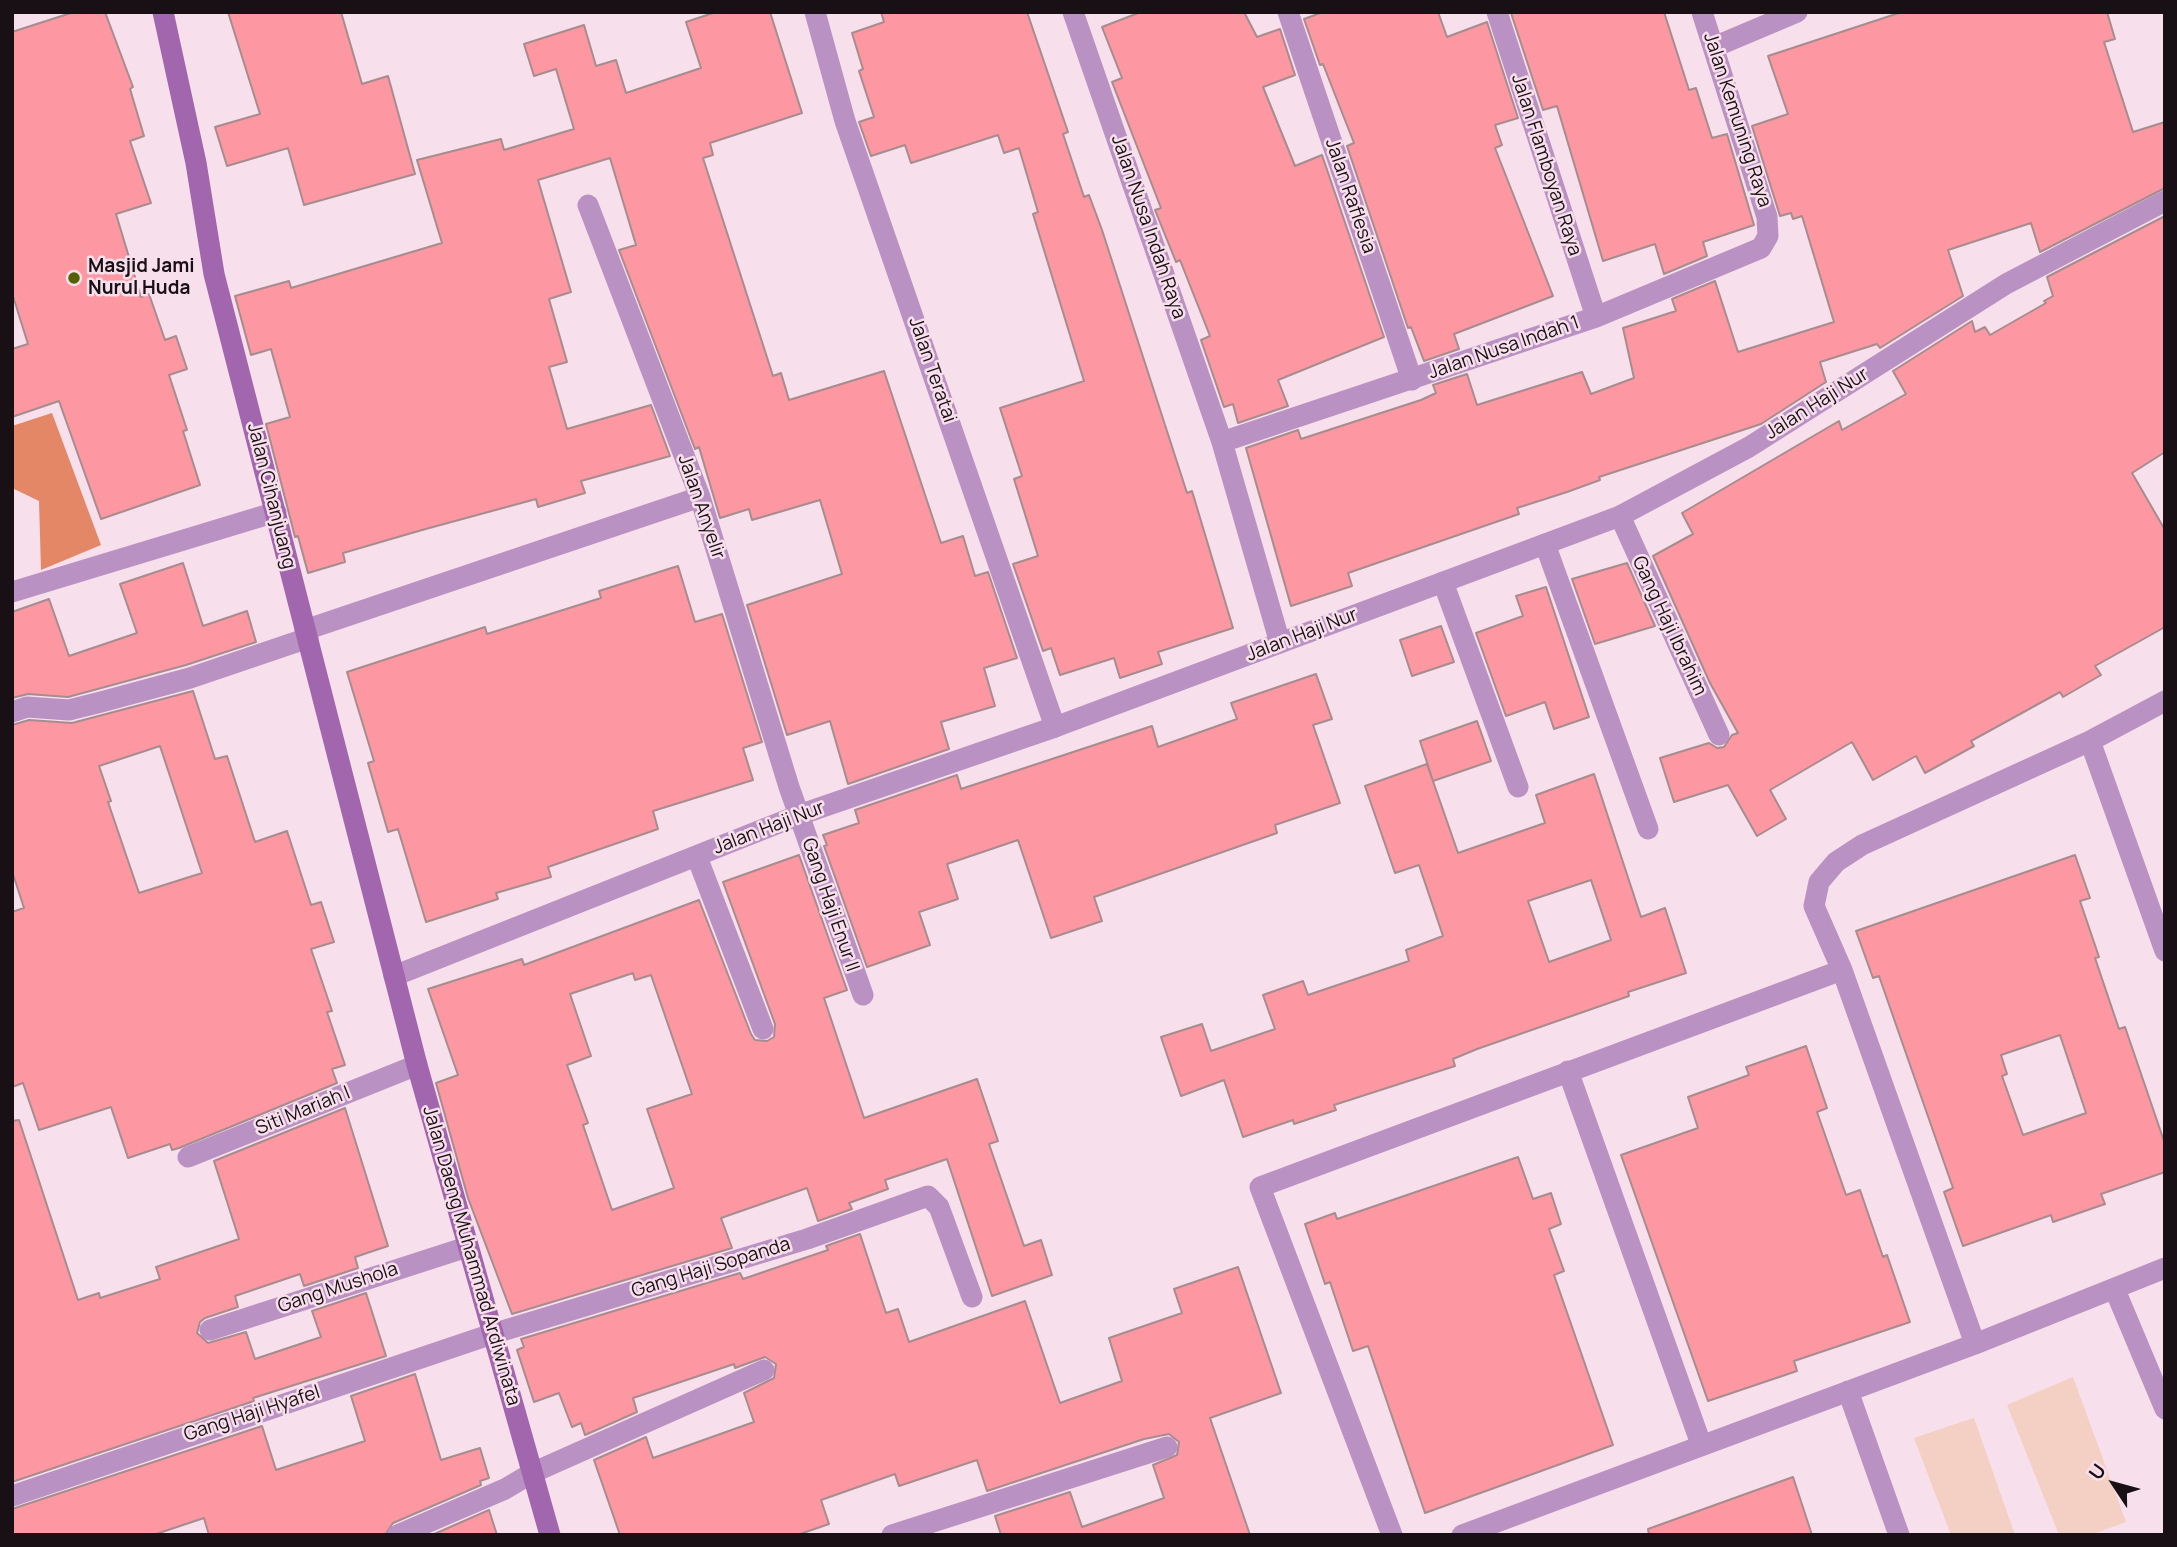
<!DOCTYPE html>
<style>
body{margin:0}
#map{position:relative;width:2177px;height:1547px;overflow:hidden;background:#f7dfeb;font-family:Manrope,sans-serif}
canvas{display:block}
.frame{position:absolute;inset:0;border:14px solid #181014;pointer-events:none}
.north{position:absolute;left:2079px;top:1449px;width:70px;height:70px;-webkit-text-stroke:5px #f7dfeb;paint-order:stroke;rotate:306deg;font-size:19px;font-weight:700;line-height:28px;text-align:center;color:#181014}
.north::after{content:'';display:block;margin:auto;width:24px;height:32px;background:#181014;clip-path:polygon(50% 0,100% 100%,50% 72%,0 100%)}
</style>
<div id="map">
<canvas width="2177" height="1547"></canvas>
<div class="frame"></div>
<div class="north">U</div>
</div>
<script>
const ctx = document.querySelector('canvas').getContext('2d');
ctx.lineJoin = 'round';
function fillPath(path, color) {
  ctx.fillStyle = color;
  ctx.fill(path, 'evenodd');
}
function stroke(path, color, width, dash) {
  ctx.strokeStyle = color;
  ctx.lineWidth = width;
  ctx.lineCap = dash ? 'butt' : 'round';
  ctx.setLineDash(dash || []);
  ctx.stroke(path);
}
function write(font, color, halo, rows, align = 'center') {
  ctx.font = font + ' Manrope,sans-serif';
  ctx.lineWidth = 5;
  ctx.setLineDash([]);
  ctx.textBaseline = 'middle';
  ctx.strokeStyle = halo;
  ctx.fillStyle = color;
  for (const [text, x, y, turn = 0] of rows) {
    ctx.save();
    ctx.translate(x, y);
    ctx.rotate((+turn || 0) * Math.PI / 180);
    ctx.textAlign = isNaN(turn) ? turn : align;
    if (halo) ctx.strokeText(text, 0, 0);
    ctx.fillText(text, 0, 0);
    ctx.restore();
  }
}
const green = new Path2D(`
 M 2073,1377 L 2126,1522 L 2090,1535 L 2059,1535 L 2007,1405 Z
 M 1973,1418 L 1974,1418 L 2015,1535 L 1951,1535 L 1914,1438 Z`);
const forest = new Path2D(`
 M 52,413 L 101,545 L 41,570 L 39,501 L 12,488 L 12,426 Z`);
const building = new Path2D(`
 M 74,12 L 105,12 L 133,87 L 130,89 L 144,136 L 130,141 L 151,203 L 116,214 L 141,297 L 149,294 L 165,340 L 176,336 L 187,369 L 169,375 L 187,430 L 183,431 L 200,485 L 101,519 L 59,401 L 12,417 L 12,349 L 28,344 L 12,293 L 12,32 Z
 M 228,12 L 341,12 L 362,84 L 388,76 L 415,174 L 304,205 L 288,148 L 227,166 L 215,127 L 260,114 Z
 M 716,12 L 770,12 L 802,113 L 710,143 L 713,155 L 703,158 L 773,376 L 781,373 L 789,400 L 884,371 L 941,543 L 963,536 L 975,576 L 988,572 L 1017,658 L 984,668 L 995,706 L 941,722 L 949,749 L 848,784 L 830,721 L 787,735 L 747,605 L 842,574 L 820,500 L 752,520 L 749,509 L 720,518 L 699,447 L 695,449 L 619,250 L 636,245 L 610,158 L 538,180 L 571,292 L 549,299 L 567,362 L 549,367 L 567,429 L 651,405 L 670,456 L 581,481 L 585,493 L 538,507 L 536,499 L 422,530 L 343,553 L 345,562 L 308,573 L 298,536 L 295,537 L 266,424 L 290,417 L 271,349 L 251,355 L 235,296 L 289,281 L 291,288 L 442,243 L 417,160 L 501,139 L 504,150 L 574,129 L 556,69 L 534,76 L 524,44 L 584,25 L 596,66 L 616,60 L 626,93 L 701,68 L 686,22 Z
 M 881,12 L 1027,12 L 1068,132 L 1063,134 L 1084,197 L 1089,195 L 1102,230 L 1187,493 L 1192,491 L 1233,628 L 1158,652 L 1162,664 L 1120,678 L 1114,658 L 1060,675 L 1051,648 L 1043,651 L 1013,564 L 1038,556 L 1014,479 L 1022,476 L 1000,408 L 1084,381 L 1033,214 L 1038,212 L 1019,148 L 1004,153 L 998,135 L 911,163 L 905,145 L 871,156 L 859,122 L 874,117 L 859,71 L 863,69 L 852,33 L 884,22 Z
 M 1141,12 L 1244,12 L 1257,37 L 1280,29 L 1295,75 L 1263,87 L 1295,166 L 1322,155 L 1384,337 L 1278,380 L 1288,406 L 1238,423 L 1233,404 L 1224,407 L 1201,340 L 1210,336 L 1180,260 L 1176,262 L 1155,210 L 1161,208 L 1112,82 L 1122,78 L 1102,27 Z
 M 1323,12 L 1438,12 L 1447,37 L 1487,22 L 1518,118 L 1495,125 L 1502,145 L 1495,148 L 1553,296 L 1454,334 L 1459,349 L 1424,361 L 1411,327 L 1408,328 L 1347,146 L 1354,143 L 1323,64 L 1320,65 L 1304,19 Z
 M 1664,12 L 1689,90 L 1696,88 L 1712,138 L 1727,134 L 1754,225 L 1703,242 L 1707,256 L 1664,274 L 1655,244 L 1603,261 L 1557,106 L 1543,110 L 1511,13 Z
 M 1902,12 L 2107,12 L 2115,39 L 2104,42 L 2133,132 L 2165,122 L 2165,188 L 2040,252 L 2031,223 L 1948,250 L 1963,296 L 1880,348 L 1877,344 L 1820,362 L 1826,382 L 1761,424 L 1599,477 L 1600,480 L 1567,492 L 1517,508 L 1519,514 L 1348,573 L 1352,586 L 1291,606 L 1246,448 L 1298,430 L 1301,439 L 1421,400 L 1436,393 L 1433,385 L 1467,374 L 1477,405 L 1582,372 L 1591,394 L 1634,378 L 1623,328 L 1676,311 L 1672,299 L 1715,281 L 1738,352 L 1834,322 L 1802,216 L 1793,219 L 1791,213 L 1780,216 L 1752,126 L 1788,114 L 1768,56 Z
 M 2165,216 L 2165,452 L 2132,473 L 2165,530 L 2165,627 L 2095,666 L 2101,675 L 2063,697 L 2060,692 L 1971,741 L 1974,746 L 1925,773 L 1916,756 L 1873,780 L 1852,742 L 1770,790 L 1786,819 L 1757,836 L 1728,785 L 1674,802 L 1660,758 L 1709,743 L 1717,748 L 1724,747 L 1732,735 L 1738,733 L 1710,683 L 1653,556 L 1693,534 L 1682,513 L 1839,421 L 1842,430 L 1906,394 L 1893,371 L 1972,321 L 1975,332 L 1985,327 L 1990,335 L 2046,303 L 2044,301 L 2053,296 L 2047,277 Z
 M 183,563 L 203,626 L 247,611 L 256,642 L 186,665 L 68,697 L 28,694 L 12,698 L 12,612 L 49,599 L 69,656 L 137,633 L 120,584 Z
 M 1627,563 L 1655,626 L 1595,644 L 1572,579 Z
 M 678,566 L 695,622 L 722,614 L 762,742 L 743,748 L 753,780 L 653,811 L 658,829 L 548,867 L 551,877 L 496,893 L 498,899 L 426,922 L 398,829 L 388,832 L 368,763 L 374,761 L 347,672 L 485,627 L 487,634 L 601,598 L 599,591 Z
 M 1546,587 L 1589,717 L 1554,729 L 1545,702 L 1506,716 L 1476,633 L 1523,616 L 1516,596 Z
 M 1441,626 L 1454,662 L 1412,676 L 1400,640 Z
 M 1316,674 L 1332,719 L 1313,725 L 1340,803 L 1275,825 L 1277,833 L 1094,897 L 1102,921 L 1051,938 L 1018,840 L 947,864 L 958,899 L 919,912 L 930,945 L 867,967 L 824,846 L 827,845 L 823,835 L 859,823 L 855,810 L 957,775 L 961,789 L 1152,726 L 1158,747 L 1237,719 L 1231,703 Z
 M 193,691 L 215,759 L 227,756 L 255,842 L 287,831 L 311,905 L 321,902 L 334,942 L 311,949 L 332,1011 L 327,1012 L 345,1065 L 332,1069 L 337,1083 L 179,1148 L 172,1150 L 170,1144 L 128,1158 L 111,1107 L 39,1130 L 23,1083 L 12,1087 L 12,912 L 24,908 L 12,871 L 12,725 L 29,720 L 72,723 ZM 160,746 L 202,873 L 139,893 L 108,802 L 111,801 L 99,766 Z
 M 1477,721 L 1491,761 L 1433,781 L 1420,741 Z
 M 1427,764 L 1458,853 L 1545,823 L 1536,795 L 1594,774 L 1641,917 L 1665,908 L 1686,973 L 1628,992 L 1629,996 L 1477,1049 L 1453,1059 L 1455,1066 L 1334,1105 L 1336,1110 L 1294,1124 L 1293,1120 L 1243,1137 L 1224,1080 L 1181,1096 L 1161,1037 L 1202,1024 L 1211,1051 L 1275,1029 L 1263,995 L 1303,981 L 1308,995 L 1409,961 L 1406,950 L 1443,936 L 1419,865 L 1395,873 L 1365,786 ZM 1591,880 L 1611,940 L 1549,962 L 1528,901 Z
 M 799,855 L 847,990 L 824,998 L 864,1118 L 977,1079 L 998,1141 L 989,1144 L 1024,1246 L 1041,1240 L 1052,1275 L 992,1296 L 947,1159 L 885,1180 L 888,1189 L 849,1203 L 852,1209 L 818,1221 L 807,1188 L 721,1218 L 732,1248 L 512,1314 L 468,1198 L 436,1083 L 458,1075 L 428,989 L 522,959 L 524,965 L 699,900 L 751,1034 L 755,1040 L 767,1041 L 774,1037 L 775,1024 L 723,882 ZM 633,973 L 635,980 L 651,975 L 692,1094 L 647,1109 L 674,1188 L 612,1210 L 583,1125 L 588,1123 L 567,1065 L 591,1056 L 570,994 Z
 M 2075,855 L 2090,898 L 2080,901 L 2099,957 L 2095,958 L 2119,1029 L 2125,1027 L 2165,1144 L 2165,1172 L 2101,1194 L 2105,1204 L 2053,1222 L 2051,1215 L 1963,1246 L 1944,1192 L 1953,1188 L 1879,976 L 1873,978 L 1856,931 ZM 2060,1035 L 2086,1113 L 2023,1135 L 2002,1076 L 2007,1074 L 2001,1055 Z
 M 1806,1046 L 1827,1108 L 1817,1112 L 1846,1195 L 1860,1190 L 1883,1257 L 1887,1255 L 1910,1322 L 1794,1361 L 1797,1371 L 1708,1401 L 1621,1155 L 1698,1128 L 1688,1097 L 1749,1075 L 1746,1067 Z
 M 345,1108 L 388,1246 L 355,1257 L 358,1268 L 304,1286 L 300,1274 L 235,1296 L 238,1307 L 205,1318 L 200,1322 L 197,1333 L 208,1343 L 246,1332 L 255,1359 L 321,1337 L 312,1311 L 366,1293 L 386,1356 L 253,1398 L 254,1401 L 12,1482 L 12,1121 L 19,1120 L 78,1300 L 99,1293 L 100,1298 L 160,1279 L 156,1267 L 239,1239 L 214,1161 Z
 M 1518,1157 L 1533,1199 L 1551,1193 L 1561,1224 L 1549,1229 L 1564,1271 L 1554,1275 L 1613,1445 L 1425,1513 L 1368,1346 L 1353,1351 L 1330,1282 L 1325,1284 L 1305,1224 L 1335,1213 L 1337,1219 Z
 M 860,1234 L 886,1313 L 898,1309 L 909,1342 L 1025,1301 L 1060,1403 L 1122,1381 L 1109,1338 L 1182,1313 L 1174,1289 L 1238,1267 L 1281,1393 L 1210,1418 L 1250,1535 L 1001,1535 L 995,1516 L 1070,1492 L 1082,1527 L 1164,1498 L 1153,1465 L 1177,1455 L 1179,1442 L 1169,1434 L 1144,1439 L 987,1491 L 977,1460 L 899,1486 L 895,1474 L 821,1500 L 829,1524 L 797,1535 L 620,1535 L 594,1460 L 646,1437 L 653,1458 L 754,1422 L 744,1393 L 774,1378 L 776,1364 L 765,1357 L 735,1368 L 734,1364 L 633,1398 L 637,1412 L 585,1435 L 581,1423 L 572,1427 L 559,1393 L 534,1402 L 517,1350 L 524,1347 L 521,1339 L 740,1273 L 743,1279 L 828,1250 L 826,1246 Z
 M 415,1374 L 441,1460 L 480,1448 L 489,1478 L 480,1481 L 481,1485 L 393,1523 L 385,1535 L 209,1535 L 204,1518 L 153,1535 L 12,1535 L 12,1509 L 262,1426 L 276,1470 L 365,1441 L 351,1396 Z
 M 1793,1477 L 1812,1535 L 1649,1535 L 1648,1529 Z
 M 489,1510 L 497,1535 L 432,1535 Z`);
const service = new Path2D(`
 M 1545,544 L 1648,829
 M 532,1473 L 764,1370`);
const minor = new Path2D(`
 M 815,12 L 845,121 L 1055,727
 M 1073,12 L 1222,442 L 1280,643
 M 1288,12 L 1412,380
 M 1497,12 L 1596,317
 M 1714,47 L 1797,12
 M 588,205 L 700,497 L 789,787 L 863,995
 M 1222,442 L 1596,317 L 1761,248 L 1768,236 L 1767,217 L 1702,12
 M 1620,516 L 1719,735
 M 1443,582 L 1518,787
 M 12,592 L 276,512
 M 305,630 L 700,497
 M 12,712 L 27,707 L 69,710 L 101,702 L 190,678 L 308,638
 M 2090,741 L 2165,951
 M 697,857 L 763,1029
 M 1568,1071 L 1701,1444
 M 188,1157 L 417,1065
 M 2115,1290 L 2165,1409
 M 210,1330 L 467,1247
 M 1975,1344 L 1842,970 L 1814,906 L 1819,882 L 1836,862 L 1862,845 L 2090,741 L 2165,701
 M 1848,1391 L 1899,1535
 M 12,1496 L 492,1334 L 807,1239 L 928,1196 L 939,1207 L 972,1297
 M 398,1535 L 505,1489 L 532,1473
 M 892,1535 L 1167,1447
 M 1392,1535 L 1260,1187 L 1842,970
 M 1462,1535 L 1975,1344 L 2165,1268`);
const tertiary = new Path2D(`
 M 394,976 L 799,815 L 1055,727 L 1620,516 L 1749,447 L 2006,284 L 2165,201`);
const secondary = new Path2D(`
 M 163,12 L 196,163 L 214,274 L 417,1065 L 550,1535`);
const markers = [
 [74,278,7,"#536102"]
];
const streetNames = [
 ["Jalan Kemuning Raya",1737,120,72],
 ["Jalan Flamboyan Raya",1546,165,72],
 ["Jalan Raflesia",1350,196,71],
 ["Jalan Nusa Indah Raya",1148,227,71],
 ["Jalan Nusa Indah 1",1504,348,-19],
 ["Jalan Teratai",932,370,71],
 ["Jalan Haji Nur",1817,404,-32],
 ["Jalan Cihanjuang",271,496,76],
 ["Jalan Anyelir",701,507,71],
 ["Gang Haji Ibrahim",1669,626,65],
 ["Jalan Haji Nur",1302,635,-21],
 ["Jalan Haji Nur",769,828,-21],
 ["Gang Haji Enur II",830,905,71],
 ["Siti Mariah I",303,1111,-22],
 ["Jalan Daeng Muhammad Ardiwinata",471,1256,74],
 ["Gang Haji Sopanda",711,1268,-17],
 ["Gang Mushola",338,1288,-18],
 ["Gang Haji Hyafel",252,1414,-18]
];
const poiNames = [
 ["Masjid Jami",88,267],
 ["Nurul Huda",88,289]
];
fillPath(green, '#f4d0c4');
fillPath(forest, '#e38767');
fillPath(building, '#fd98a3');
stroke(building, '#a68c8e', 2);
stroke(service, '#b991c2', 21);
stroke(minor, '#b991c2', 21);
stroke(tertiary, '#b991c2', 21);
stroke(secondary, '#a166ae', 21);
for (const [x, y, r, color] of markers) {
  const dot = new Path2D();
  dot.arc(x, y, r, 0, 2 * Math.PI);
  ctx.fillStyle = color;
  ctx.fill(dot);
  stroke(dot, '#f7dfeb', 2.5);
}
write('19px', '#181014', '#f7dfeb', streetNames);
write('bold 19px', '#181014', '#f7dfeb', poiNames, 'left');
</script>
